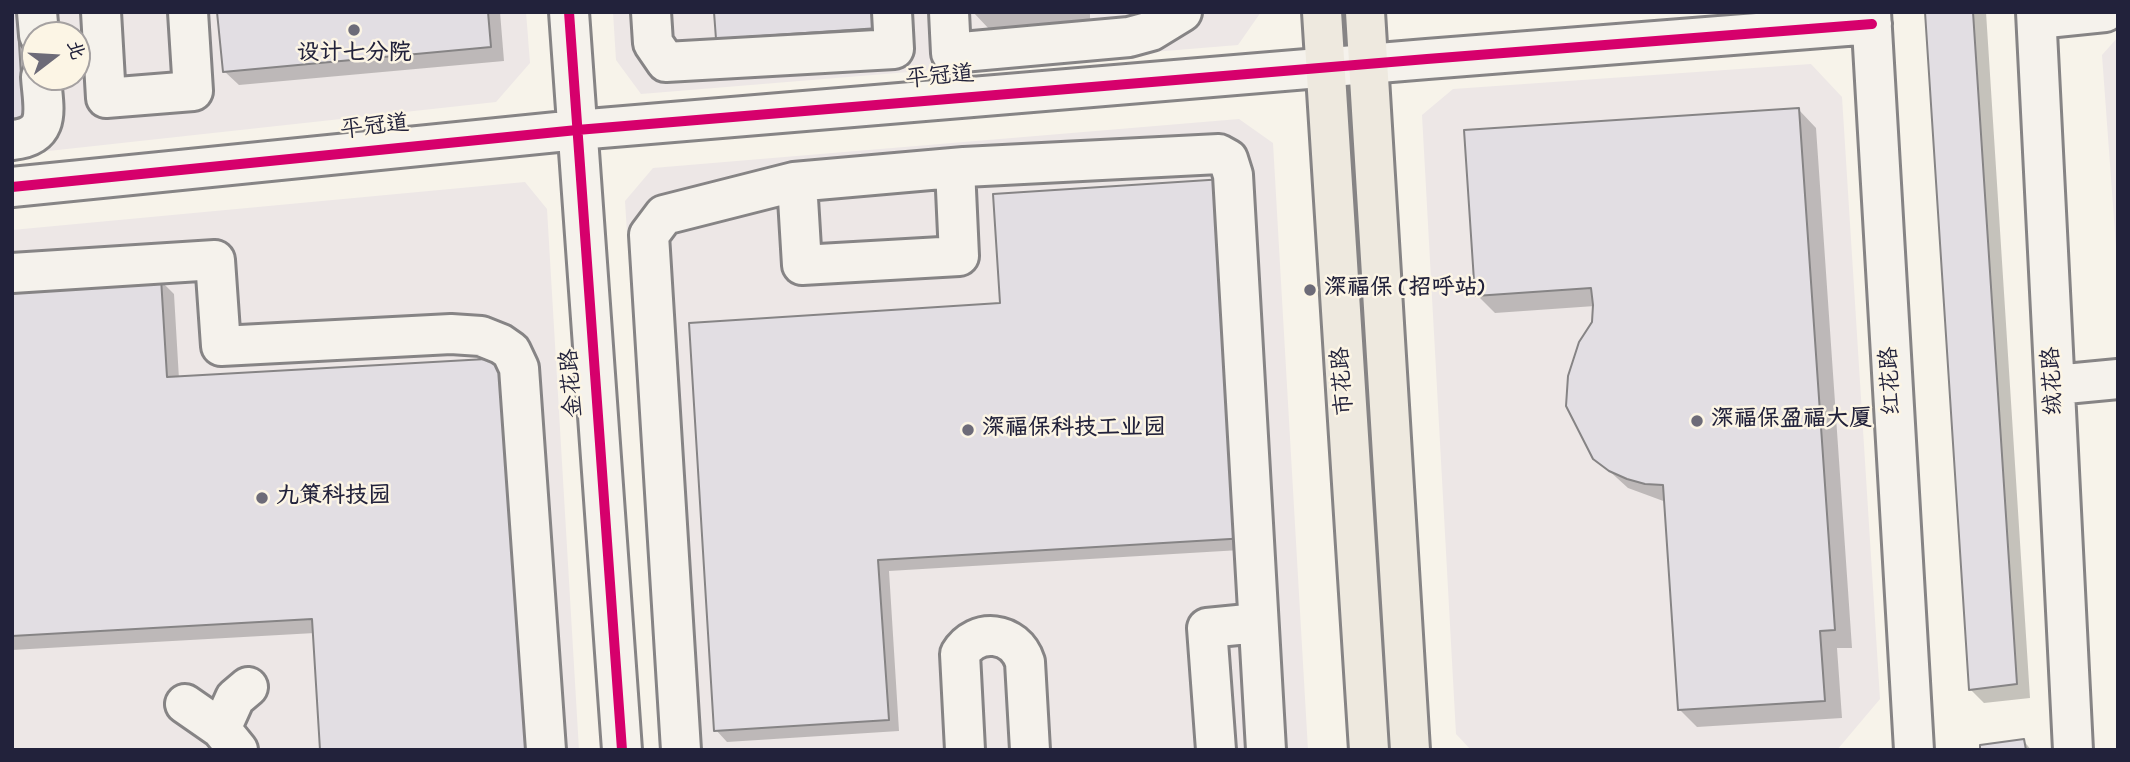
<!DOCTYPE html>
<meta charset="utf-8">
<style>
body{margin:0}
#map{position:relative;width:2130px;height:762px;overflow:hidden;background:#f7f3ea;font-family:"Indie Flower","LXGW WenKai TC",sans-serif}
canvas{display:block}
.frame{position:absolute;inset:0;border:14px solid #22223b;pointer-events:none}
.north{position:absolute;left:21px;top:21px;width:70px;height:70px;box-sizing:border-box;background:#fcf5e5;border:2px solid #a5a1a1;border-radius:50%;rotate:73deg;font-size:19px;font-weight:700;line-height:28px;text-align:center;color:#22223b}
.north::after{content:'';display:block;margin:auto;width:24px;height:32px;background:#6d6b78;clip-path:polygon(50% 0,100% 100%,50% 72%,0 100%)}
</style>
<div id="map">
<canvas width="2130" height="762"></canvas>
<div class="frame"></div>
<div class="north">北</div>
</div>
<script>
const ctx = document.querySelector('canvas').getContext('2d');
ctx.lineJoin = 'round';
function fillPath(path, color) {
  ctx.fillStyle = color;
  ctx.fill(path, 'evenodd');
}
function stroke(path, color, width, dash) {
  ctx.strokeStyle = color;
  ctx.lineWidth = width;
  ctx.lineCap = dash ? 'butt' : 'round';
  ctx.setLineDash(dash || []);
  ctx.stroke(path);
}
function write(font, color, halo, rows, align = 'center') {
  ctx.font = font + ' "Indie Flower","LXGW WenKai TC",sans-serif';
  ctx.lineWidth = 5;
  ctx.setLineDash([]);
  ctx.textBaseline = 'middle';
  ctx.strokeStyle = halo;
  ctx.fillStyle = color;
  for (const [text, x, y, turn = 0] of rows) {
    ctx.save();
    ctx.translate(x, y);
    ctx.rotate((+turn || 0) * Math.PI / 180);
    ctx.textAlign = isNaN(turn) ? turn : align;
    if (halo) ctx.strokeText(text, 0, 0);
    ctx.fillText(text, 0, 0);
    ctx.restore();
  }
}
const built = new Path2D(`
 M 12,12 L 526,12 L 530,63 L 496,102 L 12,155 ZM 35,35 L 77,35 L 77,77 L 35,77 Z
 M 613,12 L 1261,12 L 1238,45 L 641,94 L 616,60 Z
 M 2118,37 L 2118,274 L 2102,55 Z
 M 1811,64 L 1842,97 L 1880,699 L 1837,750 L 1471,750 L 1456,734 L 1422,115 L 1453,89 Z
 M 1239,119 L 1273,143 L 1308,750 L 659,750 L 625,201 L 653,168 Z
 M 525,182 L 547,209 L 579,750 L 12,750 L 12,230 Z`);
const shadow = new Path2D(`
 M 12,12 L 27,12 L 35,133 L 12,135 Z
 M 219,12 L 500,12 L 504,61 L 239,85 L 224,71 Z
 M 890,12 L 892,42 L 731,52 L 717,38 Z
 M 973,12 L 1090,12 L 1090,23 L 990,30 Z
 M 1927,12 L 1986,12 L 2030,698 L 1984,703 L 1970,689 Z
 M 1799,110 L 1816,128 L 1852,648 L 1837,648 L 1842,718 L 1697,727 L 1680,710 L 1666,502 L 1628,488 L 1595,458 L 1595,306 L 1495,313 L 1477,295 Z
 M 160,280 L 174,294 L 179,379 L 540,750 L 315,633 L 12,650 L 12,288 Z
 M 1002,305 L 1257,549 L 889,571 L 899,731 L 727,742 L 716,730 Z
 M 2024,741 L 2031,750 L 1982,750 Z`);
const building = new Path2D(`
 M 12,12 L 17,12 L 24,123 L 12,124 Z
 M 217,12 L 488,12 L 491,47 L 223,72 Z
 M 714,12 L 878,12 L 879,28 L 716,39 Z
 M 1925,12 L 1973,12 L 2017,684 L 1969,690 Z
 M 1799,108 L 1835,630 L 1820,631 L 1825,701 L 1678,710 L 1663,485 L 1645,484 L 1627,479 L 1609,471 L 1593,459 L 1566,406 L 1568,376 L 1579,342 L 1592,322 L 1593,305 L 1591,288 L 1475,296 L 1464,130 Z
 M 1224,179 L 1247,538 L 878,560 L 889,720 L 714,731 L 689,323 L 1000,303 L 993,194 Z
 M 161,278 L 167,377 L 504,358 L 527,750 L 320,750 L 312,619 L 12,636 L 12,286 Z
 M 2024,739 L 2026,750 L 1980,750 L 1980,745 Z`);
const minor = new Path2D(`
 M 37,12 L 39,35
 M 101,12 L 106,98 L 193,91 L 188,12
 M 569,12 L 622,750
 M 651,12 L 653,43 L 666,62 L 894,49 L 892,12
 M 949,12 L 951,53 L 1129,37 L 1151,31 L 1182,12
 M 1871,12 L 1914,750
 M 2036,12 L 2073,750
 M 2037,19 L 2105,12
 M 12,140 C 53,136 43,108 41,77
 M 797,182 L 802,265 L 959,256 L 955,168
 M 12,187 L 577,130 L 1427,59 L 1872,24
 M 12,273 L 215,260 L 221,346 L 451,334 L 481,336 L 501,344 L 511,351 L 519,368 L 546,750
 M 2055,385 L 2118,379
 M 185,704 L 221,729 L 238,750
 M 221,729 L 235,698 L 248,687
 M 681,750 L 649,235 L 664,215 L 794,182 L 964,167 L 1219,154 L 1228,159 L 1233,175 L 1266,750
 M 965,750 L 960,654 C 976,627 1015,631 1025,662 L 1030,750
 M 1216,750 L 1207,628 L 1258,623`);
const major = new Path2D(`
 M 1322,12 L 1369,750
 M 1365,12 L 1410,750`);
const cycleway = new Path2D(`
 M 569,12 L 622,750
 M 12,187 L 577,130 L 1427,59 L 1872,24`);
const markers = [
 [354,30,7,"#6d6b78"],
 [1310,290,7,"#6d6b78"],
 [1697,421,7,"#6d6b78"],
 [968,430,7,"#6d6b78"],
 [262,498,7,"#6d6b78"]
];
const poiNames = [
 ["设计七分院",354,55,"center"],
 ["深福保 (招呼站)",1324,290],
 ["深福保盈福大厦",1711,421],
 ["深福保科技工业园",982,430],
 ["九策科技园",276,498]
];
const streetNames = [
 ["平冠道",940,79,-5],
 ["平冠道",375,129,-6],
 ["市花路",1345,381,-94],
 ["红花路",1893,381,-93],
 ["绒花路",2055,381,-93],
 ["金花路",574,383,-94]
];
fillPath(built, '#ede7e6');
fillPath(shadow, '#0003');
fillPath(building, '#e2dee3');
stroke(building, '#868485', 2);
stroke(minor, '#868485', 44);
stroke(major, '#868485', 44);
stroke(minor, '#f5f2ec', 38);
stroke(major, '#eee9df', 38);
stroke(cycleway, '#d6006c', 10);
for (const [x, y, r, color] of markers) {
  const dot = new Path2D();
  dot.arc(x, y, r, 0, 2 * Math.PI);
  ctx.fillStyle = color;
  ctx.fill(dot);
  stroke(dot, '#fcf5e5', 2.5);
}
write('bold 23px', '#22223b', '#fcf5e5', poiNames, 'left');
write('23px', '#22223b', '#fcf5e5', streetNames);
</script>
